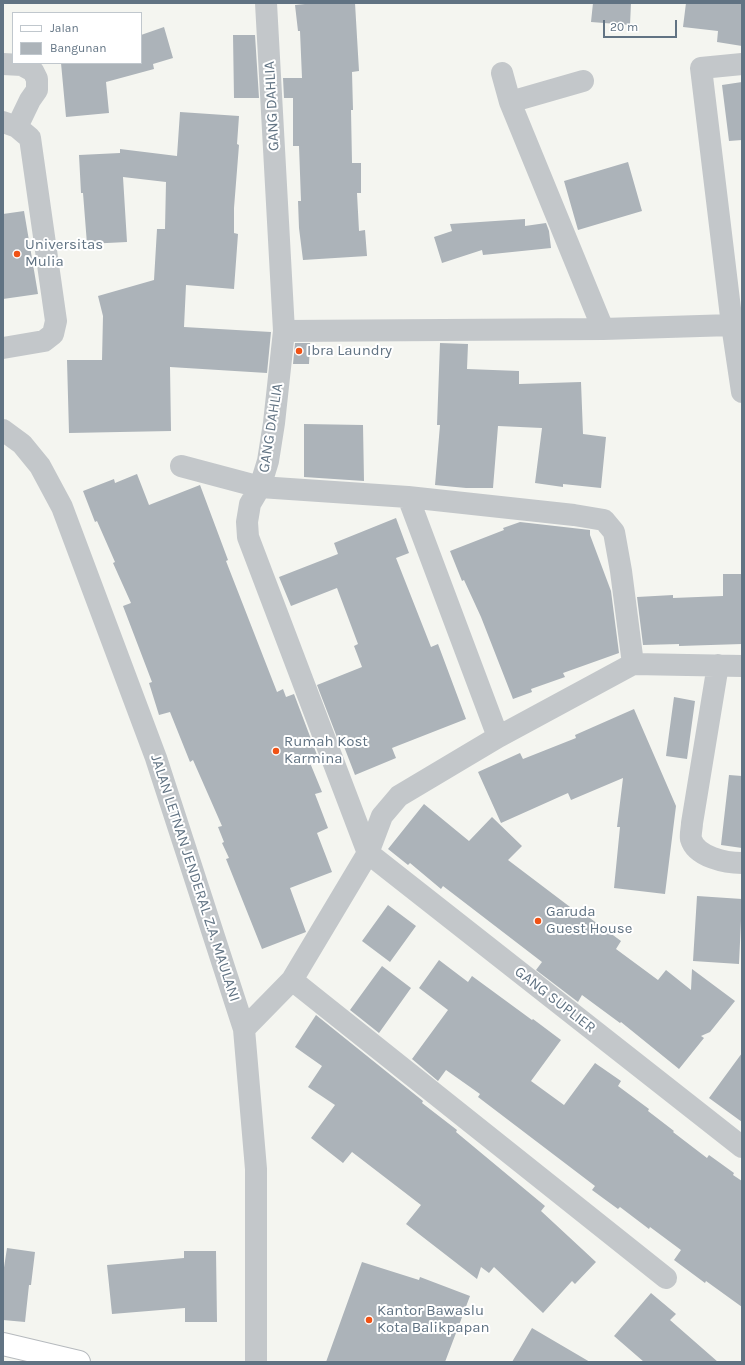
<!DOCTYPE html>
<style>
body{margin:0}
#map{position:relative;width:745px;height:1365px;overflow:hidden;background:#f4f5f0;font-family:Karla,sans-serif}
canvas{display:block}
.frame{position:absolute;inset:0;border:4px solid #617383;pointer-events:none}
.legend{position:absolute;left:12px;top:12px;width:130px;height:52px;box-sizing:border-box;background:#fff;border:1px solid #c0c7cd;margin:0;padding:5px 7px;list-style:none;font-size:12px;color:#617383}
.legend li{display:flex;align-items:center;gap:8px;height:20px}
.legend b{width:20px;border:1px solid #c0c7cd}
.scale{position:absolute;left:603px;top:20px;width:74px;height:18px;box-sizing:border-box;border:2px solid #617383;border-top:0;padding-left:5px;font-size:12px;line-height:14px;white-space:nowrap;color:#617383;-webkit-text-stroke:3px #fff;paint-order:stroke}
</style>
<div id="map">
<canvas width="745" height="1365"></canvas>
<div class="frame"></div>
<ul class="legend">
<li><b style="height:5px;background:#fff"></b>Jalan</li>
<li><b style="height:11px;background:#acb3b9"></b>Bangunan</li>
</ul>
<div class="scale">20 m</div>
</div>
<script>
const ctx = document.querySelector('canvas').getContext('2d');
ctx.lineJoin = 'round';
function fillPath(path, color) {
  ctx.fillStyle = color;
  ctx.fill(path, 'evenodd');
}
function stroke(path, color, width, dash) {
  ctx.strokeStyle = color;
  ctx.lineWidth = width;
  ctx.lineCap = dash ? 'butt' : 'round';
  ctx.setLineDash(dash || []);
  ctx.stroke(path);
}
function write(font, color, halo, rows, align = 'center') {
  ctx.font = font + ' Karla,sans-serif';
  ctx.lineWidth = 4;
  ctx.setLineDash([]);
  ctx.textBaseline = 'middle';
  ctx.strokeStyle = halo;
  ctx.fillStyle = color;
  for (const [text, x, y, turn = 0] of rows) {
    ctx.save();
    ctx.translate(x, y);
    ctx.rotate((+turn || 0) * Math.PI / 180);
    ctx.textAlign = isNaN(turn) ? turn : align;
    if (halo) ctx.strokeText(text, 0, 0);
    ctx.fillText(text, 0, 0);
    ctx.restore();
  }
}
const building = new Path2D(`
 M 315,3 L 355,3 L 359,71 L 352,72 L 353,110 L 351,110 L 352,163 L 361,163 L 361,193 L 357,193 L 359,231 L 365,230 L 367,256 L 303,260 L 299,228 L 298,201 L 301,201 L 299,146 L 293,146 L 293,98 L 284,98 L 283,78 L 302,78 L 300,31 L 298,31 L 295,5 Z
 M 593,3 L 631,3 L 630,25 L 591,22 Z
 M 686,3 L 742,3 L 742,46 L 717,42 L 718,31 L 683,27 Z
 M 164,27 L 173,58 L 153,64 L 154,69 L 106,82 L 109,113 L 66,117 L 61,63 L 141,63 L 141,35 Z
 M 233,35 L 255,35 L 259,98 L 234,98 Z
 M 742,82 L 742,140 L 729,141 L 722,85 Z
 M 180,112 L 239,116 L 237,144 L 239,145 L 234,208 L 234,233 L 238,234 L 234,289 L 186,285 L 184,327 L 271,332 L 267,373 L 170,367 L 171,431 L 69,433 L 67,360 L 102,360 L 103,316 L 98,296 L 154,280 L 157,229 L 165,229 L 166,182 L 123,177 L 127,242 L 87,244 L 83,193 L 81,193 L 79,155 L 120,153 L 120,149 L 177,156 Z
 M 628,162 L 642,211 L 578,230 L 564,181 Z
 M 24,211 L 38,294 L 3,299 L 3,214 Z
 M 525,219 L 525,226 L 546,223 L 549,231 L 551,248 L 483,255 L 482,250 L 442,263 L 434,237 L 452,231 L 450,224 Z
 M 295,343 L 310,343 L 309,364 L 293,364 Z
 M 440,343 L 468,344 L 467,369 L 519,371 L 519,384 L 581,382 L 583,434 L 606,437 L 601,488 L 563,484 L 563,487 L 535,483 L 542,428 L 498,426 L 493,488 L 466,488 L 435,485 L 440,425 L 437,425 Z
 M 304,424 L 363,425 L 364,481 L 304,477 Z
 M 137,474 L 149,505 L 200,485 L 228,560 L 226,561 L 277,692 L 283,689 L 286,697 L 294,694 L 317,755 L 308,758 L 322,792 L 315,794 L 328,828 L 317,833 L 332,872 L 290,888 L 306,932 L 262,949 L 226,859 L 229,858 L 222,843 L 224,842 L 218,827 L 222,826 L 193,760 L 190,762 L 170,712 L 159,715 L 149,683 L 152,682 L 123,606 L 131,603 L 113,563 L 115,562 L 97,521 L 95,522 L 83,491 L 114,479 L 115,483 Z
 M 396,518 L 409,553 L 396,558 L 431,647 L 438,644 L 466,719 L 392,748 L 396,758 L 355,775 L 343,744 L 340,745 L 317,685 L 362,667 L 354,646 L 358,644 L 337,588 L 291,606 L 279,577 L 338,554 L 334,543 Z
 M 520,522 L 590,530 L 590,535 L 611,591 L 619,653 L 563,673 L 565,677 L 531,689 L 532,692 L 513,699 L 481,617 L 464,580 L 462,581 L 450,551 L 504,530 L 503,528 Z
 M 723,574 L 742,574 L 742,644 L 679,646 L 679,644 L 643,645 L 637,597 L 673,595 L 673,598 L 723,596 Z
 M 674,697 L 695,701 L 687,759 L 666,756 Z
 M 634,709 L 676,806 L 665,894 L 614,888 L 620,827 L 617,827 L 623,778 L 571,800 L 568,793 L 501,823 L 478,772 L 520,753 L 523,759 L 576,738 L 575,735 Z
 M 729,775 L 742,776 L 742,848 L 721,845 Z
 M 424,804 L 469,841 L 492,817 L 522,846 L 508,860 L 578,913 L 579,910 L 621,941 L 616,949 L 658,980 L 666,970 L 691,990 L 692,969 L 735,1001 L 710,1032 L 701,1036 L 704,1038 L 679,1069 L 621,1022 L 620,1023 L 582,995 L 578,1002 L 536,970 L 542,962 L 443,886 L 441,889 L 410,863 L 408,865 L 388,849 Z
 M 697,896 L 742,899 L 739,964 L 693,961 Z
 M 388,905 L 416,926 L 390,962 L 362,941 Z
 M 439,960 L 468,982 L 472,976 L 532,1020 L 533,1019 L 561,1040 L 531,1081 L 564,1105 L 595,1063 L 621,1081 L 618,1086 L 649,1109 L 648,1111 L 674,1131 L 673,1132 L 707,1158 L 709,1155 L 734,1173 L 733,1175 L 742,1181 L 742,1307 L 706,1281 L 705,1283 L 674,1260 L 681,1250 L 650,1227 L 649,1229 L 620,1207 L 618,1209 L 592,1190 L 595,1186 L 478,1097 L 480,1094 L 446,1070 L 438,1081 L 412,1059 L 448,1010 L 419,988 Z
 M 382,966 L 411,988 L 379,1033 L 350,1010 Z
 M 316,1015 L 423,1101 L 422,1103 L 457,1130 L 456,1132 L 545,1206 L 541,1211 L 596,1262 L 575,1284 L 572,1281 L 543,1313 L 494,1267 L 489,1273 L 481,1267 L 477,1279 L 406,1224 L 421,1205 L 352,1152 L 343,1163 L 311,1138 L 335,1105 L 308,1087 L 322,1066 L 295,1047 Z
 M 742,1053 L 742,1122 L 709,1098 Z
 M 7,1248 L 35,1252 L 31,1285 L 29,1285 L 25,1322 L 3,1320 L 3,1274 Z
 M 184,1251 L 216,1251 L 217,1322 L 185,1322 L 185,1308 L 112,1314 L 107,1265 L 184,1258 Z
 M 362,1262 L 419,1280 L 420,1277 L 470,1296 L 445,1362 L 326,1362 Z
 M 651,1293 L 676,1314 L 670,1320 L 718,1362 L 644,1362 L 614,1336 Z
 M 532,1328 L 590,1362 L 512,1362 Z`);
const minor = new Path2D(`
 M 266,3 L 284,331 L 274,423 L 268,461 L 260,487 L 250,504 L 247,522 L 248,537 L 368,853 L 742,1147
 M 3,64 L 22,65 L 33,71 L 37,79 L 37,90 L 30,100 L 17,127
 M 742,64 L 701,68 L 732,325 L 742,392
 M 502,73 L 510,102
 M 583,81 L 510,102 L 603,329
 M 3,122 L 17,127 L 30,138 L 56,321 L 53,334 L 44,341 L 3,348
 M 284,331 L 603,329 L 732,325
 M 3,430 L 22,444 L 40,466 L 62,507 L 156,758 L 244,1029 L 256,1169 L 256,1362
 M 181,466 L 260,487 L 408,497 L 574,515 L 604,520 L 614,532 L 621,571 L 633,664
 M 408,497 L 498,737
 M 718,665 L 692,823 C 692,828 690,834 691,839 C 696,857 726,863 742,863
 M 292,980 L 666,1278
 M 244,1029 L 292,980 L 368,853 L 382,816 L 399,796 L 498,737 L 633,664 L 742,666`);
const major = new Path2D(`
 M 3,1344 L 79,1362`);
const markers = [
 [17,254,4,"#f05215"],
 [299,351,4,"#f05215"],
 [276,751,4,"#f05215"],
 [538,921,4,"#f05215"],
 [369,1320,4,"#f05215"]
];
const streetNames = [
 ["GANG DAHLIA",272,106,-93],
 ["GANG DAHLIA",271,428,-81],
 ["JALAN LETNAN JENDERAL Z.A. MAULANI",195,878,72],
 ["GANG SUPLIER",555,1000,38]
];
const poiNames = [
 ["Universitas",25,245],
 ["Mulia",25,262],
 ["Ibra Laundry",307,351],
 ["Rumah Kost",284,742],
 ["Karmina",284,759],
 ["Garuda",546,912],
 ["Guest House",546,929],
 ["Kantor Bawaslu",377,1311],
 ["Kota Balikpapan",377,1328]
];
fillPath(building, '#acb3b9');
stroke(major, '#b6babe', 24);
stroke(minor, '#c3c7ca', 22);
stroke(major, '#fff', 22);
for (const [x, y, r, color] of markers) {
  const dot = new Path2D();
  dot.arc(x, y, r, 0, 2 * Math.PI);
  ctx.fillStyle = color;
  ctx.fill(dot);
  stroke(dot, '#fff', 1.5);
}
write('15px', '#617383', '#fff', streetNames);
write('15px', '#617383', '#fff', poiNames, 'left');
</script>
